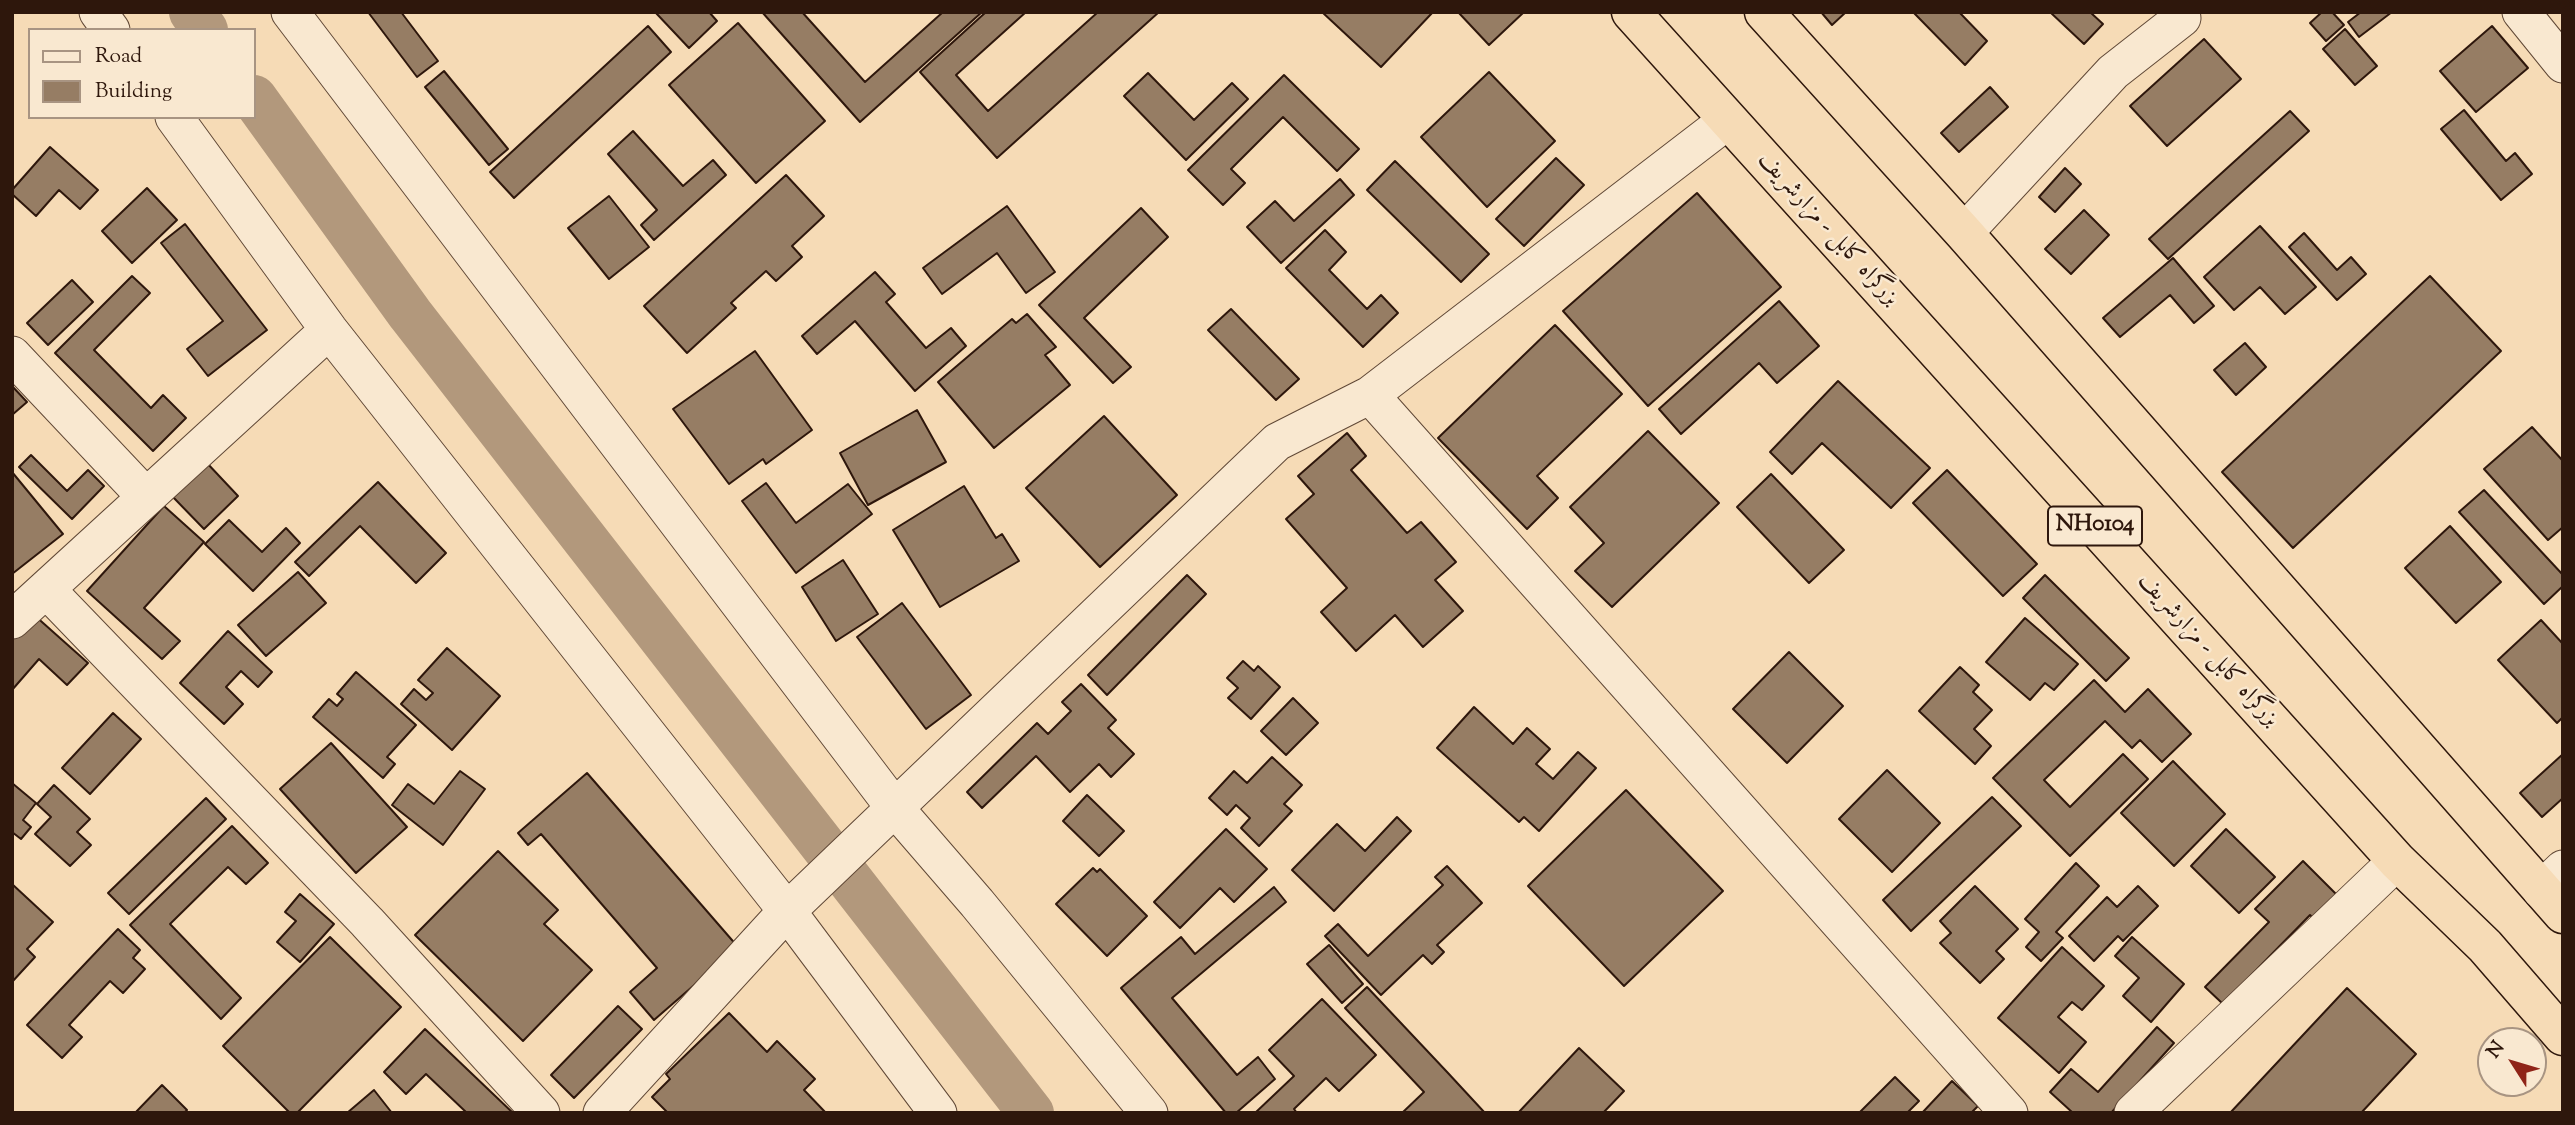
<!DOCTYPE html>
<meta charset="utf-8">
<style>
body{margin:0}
#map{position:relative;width:2575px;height:1125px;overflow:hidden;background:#f6dbb6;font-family:"Sorts Mill Goudy",serif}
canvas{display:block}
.frame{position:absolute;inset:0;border:14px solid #2e170c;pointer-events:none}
.legend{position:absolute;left:28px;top:28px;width:228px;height:91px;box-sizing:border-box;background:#f9e8d0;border:2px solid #a89482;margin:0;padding:9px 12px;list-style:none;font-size:21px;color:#2e170c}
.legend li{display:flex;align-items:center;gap:14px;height:35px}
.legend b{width:35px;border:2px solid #a89482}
.north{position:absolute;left:2477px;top:1027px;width:70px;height:70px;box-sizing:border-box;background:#f9e8d0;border:2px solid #a89482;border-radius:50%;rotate:307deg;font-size:19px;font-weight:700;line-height:28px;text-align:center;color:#2e170c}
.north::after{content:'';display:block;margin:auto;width:24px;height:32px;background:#8f2418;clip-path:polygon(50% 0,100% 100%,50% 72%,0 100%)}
</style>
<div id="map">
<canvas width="2575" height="1125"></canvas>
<div class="frame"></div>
<ul class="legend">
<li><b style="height:9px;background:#f9e8d0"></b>Road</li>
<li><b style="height:19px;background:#967d64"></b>Building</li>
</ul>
<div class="north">N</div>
</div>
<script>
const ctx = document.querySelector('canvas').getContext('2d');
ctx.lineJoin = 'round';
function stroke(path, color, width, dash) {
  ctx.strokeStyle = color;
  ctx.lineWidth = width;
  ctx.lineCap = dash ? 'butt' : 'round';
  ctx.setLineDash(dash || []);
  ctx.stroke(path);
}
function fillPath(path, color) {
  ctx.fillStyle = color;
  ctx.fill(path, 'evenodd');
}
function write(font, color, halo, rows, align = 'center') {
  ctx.font = font + ' "Sorts Mill Goudy",Amiri,serif';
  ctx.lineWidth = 5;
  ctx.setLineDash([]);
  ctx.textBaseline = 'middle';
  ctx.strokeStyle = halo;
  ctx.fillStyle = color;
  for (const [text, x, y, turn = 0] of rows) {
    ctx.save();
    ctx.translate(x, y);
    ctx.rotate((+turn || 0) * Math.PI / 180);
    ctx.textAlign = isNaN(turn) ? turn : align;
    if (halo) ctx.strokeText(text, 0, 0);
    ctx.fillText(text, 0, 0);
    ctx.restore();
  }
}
const canal = new Path2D(`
 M 192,12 L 205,30
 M 254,98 L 410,314 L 1031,1113`);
const building = new Path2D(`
 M 368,12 L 401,12 L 438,61 L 417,77 Z
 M 655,12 L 709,12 L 717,21 L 689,48 Z
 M 762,12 L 802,12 L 865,82 L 943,12 L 982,12 L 860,122 Z
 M 986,12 L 1026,12 L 956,75 L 988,111 L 1098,12 L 1159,12 L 997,158 L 920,72 Z
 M 1322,12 L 1433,12 L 1381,67 Z
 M 1458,12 L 1524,12 L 1489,45 Z
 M 1821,12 L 1846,12 L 1832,25 Z
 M 1913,12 L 1959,12 L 1987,41 L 1965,65 Z
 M 2050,12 L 2090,12 L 2103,24 L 2084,44 Z
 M 2322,12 L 2332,12 L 2344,25 L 2326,41 L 2310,23 Z
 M 2361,12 L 2392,12 L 2359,37 L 2348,22 Z
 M 738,23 L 825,121 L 756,183 L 669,85 Z
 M 648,26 L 671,52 L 514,198 L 490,172 Z
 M 2492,26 L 2528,68 L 2476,112 L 2440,71 Z
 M 2345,29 L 2377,66 L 2355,85 L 2323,49 Z
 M 2204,39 L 2241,79 L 2167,146 L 2130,106 Z
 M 444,71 L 508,149 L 489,165 L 425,87 Z
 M 1489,72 L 1555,141 L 1487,207 L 1421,137 Z
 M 1148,73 L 1194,120 L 1232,83 L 1248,99 L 1186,160 L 1124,96 Z
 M 1284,75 L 1359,149 L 1337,171 L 1283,117 L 1231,169 L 1245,183 L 1223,205 L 1188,170 Z
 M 1990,87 L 2008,107 L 1959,152 L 1941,133 Z
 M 2464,110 L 2506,161 L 2515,153 L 2532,174 L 2501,200 L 2441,129 Z
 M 2290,111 L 2309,131 L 2168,259 L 2149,239 Z
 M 633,131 L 683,186 L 713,160 L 726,175 L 654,240 L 641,225 L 657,210 L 608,154 Z
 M 50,147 L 98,190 L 80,209 L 59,190 L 36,216 L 12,194 L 12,190 Z
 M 1556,158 L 1584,185 L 1524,246 L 1496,219 Z
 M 1395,161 L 1489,254 L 1461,282 L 1367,190 Z
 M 2065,168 L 2081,184 L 2055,212 L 2039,197 Z
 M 786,175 L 824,216 L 792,246 L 802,257 L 776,281 L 766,271 L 731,303 L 736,308 L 687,353 L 644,306 Z
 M 1340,179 L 1354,195 L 1281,263 L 1247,227 L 1275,201 L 1294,221 Z
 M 147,188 L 177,220 L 132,263 L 102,231 Z
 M 1697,193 L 1781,287 L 1648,406 L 1563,311 Z
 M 609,196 L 649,247 L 609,279 L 568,228 Z
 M 1007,206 L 1055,272 L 1026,293 L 997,253 L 942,294 L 923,268 Z
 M 1141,208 L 1168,237 L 1084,318 L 1131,367 L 1113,383 L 1039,305 Z
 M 2084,210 L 2109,235 L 2071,274 L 2045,249 Z
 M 185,224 L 267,330 L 208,376 L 187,349 L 223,321 L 161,243 Z
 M 2260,226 L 2316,287 L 2285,314 L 2260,287 L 2234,310 L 2204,277 Z
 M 1325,230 L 1346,252 L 1329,270 L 1367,309 L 1381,295 L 1398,313 L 1363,347 L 1286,268 Z
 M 2304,233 L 2337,270 L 2351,257 L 2366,274 L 2337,300 L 2289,247 Z
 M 2173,258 L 2214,306 L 2194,323 L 2170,295 L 2120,337 L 2103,318 Z
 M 875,272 L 895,294 L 886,302 L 926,348 L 951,328 L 966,346 L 915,391 L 855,321 L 817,354 L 802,336 Z
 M 132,276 L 150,293 L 94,350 L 151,408 L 163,395 L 186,418 L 153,451 L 55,353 Z
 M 2430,276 L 2501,351 L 2293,548 L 2222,472 Z
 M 72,280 L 93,302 L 48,345 L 27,323 Z
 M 1779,301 L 1819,346 L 1777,383 L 1759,363 L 1681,434 L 1659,409 Z
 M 1231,309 L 1299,379 L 1276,400 L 1208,330 Z
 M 1027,314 L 1056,347 L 1045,355 L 1070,385 L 994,448 L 938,382 L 1012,319 L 1016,323 Z
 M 1555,325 L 1622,394 L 1537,476 L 1558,498 L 1527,529 L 1438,438 Z
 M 2245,343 L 2266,367 L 2236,395 L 2214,370 Z
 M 755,351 L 812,430 L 766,464 L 763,459 L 729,484 L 673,409 Z
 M 1838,381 L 1930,468 L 1891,508 L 1822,443 L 1792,474 L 1770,452 Z
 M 12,386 L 27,402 L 12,415 Z
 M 917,410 L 946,462 L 868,505 L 840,453 Z
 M 1104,416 L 1177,495 L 1100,567 L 1026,488 Z
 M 2532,427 L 2563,461 L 2563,527 L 2548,540 L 2484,469 Z
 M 1648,431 L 1719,503 L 1612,607 L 1575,571 L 1604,543 L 1570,507 Z
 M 1347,433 L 1366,456 L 1351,470 L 1407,533 L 1421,522 L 1456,562 L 1435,580 L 1463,611 L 1423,647 L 1395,615 L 1356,651 L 1321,612 L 1347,588 L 1286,519 L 1314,494 L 1298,476 Z
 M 31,455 L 67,491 L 88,470 L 104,486 L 72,519 L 19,467 Z
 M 206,462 L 238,496 L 204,529 L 172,496 Z
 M 1947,470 L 2037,564 L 2003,596 L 1913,503 Z
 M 12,472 L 63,534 L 12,574 Z
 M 1771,474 L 1844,550 L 1809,583 L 1737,507 Z
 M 378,482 L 446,553 L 416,583 L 360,526 L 309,576 L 295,562 Z
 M 766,483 L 796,523 L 848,484 L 872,514 L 796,573 L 742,501 Z
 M 964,486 L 996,538 L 1002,534 L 1019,561 L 940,607 L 893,530 Z
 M 2484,490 L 2563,575 L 2563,586 L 2544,604 L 2459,512 Z
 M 164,506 L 204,542 L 144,608 L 180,641 L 162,659 L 87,591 Z
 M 229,520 L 262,552 L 286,528 L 300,543 L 253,591 L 205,544 Z
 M 2450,526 L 2501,582 L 2456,623 L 2405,568 Z
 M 843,560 L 878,614 L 836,641 L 802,587 Z
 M 298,572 L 326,603 L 266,656 L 238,625 Z
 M 1187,575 L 1206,594 L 1107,695 L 1088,675 Z
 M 2045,575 L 2129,658 L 2106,681 L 2023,598 Z
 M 902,603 L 971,695 L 926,729 L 857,637 Z
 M 33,614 L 88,663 L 67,685 L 39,659 L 12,690 L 12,638 Z
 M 2025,618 L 2078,664 L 2054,690 L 2045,683 L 2030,700 L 1986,662 Z
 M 2541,620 L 2563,644 L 2563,717 L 2557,723 L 2498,660 Z
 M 228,631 L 272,672 L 258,687 L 241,671 L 226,687 L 243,704 L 224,724 L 180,683 Z
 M 447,648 L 500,696 L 452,750 L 401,704 L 414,689 L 426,700 L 433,693 L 418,680 Z
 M 1789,652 L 1843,706 L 1787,763 L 1733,709 Z
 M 1243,661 L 1254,671 L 1258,666 L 1280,687 L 1251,719 L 1228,698 L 1238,688 L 1227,678 Z
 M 1960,667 L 1979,685 L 1973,692 L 1992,710 L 1974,729 L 1991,746 L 1975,764 L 1919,711 Z
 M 356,672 L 416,725 L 387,757 L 395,764 L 383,778 L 313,717 L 329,699 L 337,706 L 343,699 L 337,694 Z
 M 2094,680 L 2125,712 L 2148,689 L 2191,734 L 2162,762 L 2140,740 L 2132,748 L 2105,721 L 2044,780 L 2070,807 L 2123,754 L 2148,779 L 2070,856 L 1993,778 Z
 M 1081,684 L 1116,720 L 1108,728 L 1134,754 L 1111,777 L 1099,764 L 1070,792 L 1036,756 L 982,808 L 967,792 L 1037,723 L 1048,734 L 1071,711 L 1062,702 Z
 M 1293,698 L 1318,723 L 1286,755 L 1261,731 Z
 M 1474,707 L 1513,744 L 1527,728 L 1550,749 L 1536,764 L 1553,779 L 1578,752 L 1596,768 L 1539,831 L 1524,817 L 1519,822 L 1437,748 Z
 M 113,713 L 141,739 L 90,794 L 62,768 Z
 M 331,743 L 407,827 L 356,873 L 280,789 Z
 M 2563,754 L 2563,798 L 2542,817 L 2520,793 Z
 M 1272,757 L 1302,785 L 1284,804 L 1292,811 L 1259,846 L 1241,828 L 1250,818 L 1236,805 L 1227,815 L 1209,798 L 1234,771 L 1247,783 Z
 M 2173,761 L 2225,814 L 2174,866 L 2121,813 Z
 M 1887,770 L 1940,823 L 1892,872 L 1839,819 Z
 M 460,771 L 485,789 L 443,845 L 392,805 L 408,784 L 434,804 Z
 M 587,773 L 738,947 L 654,1020 L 630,992 L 657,968 L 541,834 L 528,845 L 518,833 Z
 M 12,783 L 36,803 L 23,820 L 31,827 L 21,839 L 12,832 Z
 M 54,785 L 90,819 L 77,832 L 91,845 L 70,866 L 35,834 L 51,817 L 37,804 Z
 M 1626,790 L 1723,891 L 1624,986 L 1528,886 Z
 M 1087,795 L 1124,831 L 1099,856 L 1063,821 Z
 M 1992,797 L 2021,826 L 1911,931 L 1883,900 Z
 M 206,798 L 226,819 L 129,914 L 108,893 Z
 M 1397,817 L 1411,831 L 1334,911 L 1292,870 L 1337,824 L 1365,851 Z
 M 232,826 L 268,863 L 246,884 L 228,867 L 170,924 L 241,998 L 221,1019 L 130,925 Z
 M 1226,829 L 1267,869 L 1234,902 L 1220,888 L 1180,928 L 1154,902 Z
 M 2226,829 L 2275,877 L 2239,913 L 2191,866 Z
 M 498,851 L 558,910 L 544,924 L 592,970 L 523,1041 L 415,935 Z
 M 2303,861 L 2345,903 L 2322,927 L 2310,915 L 2223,1004 L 2205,987 L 2269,922 L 2255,909 Z
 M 2076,863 L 2099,886 L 2056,932 L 2063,938 L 2041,961 L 2026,947 L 2039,932 L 2025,919 Z
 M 1447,866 L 1482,903 L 1437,945 L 1444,952 L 1432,964 L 1423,955 L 1381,995 L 1325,936 L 1338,924 L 1368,956 L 1443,885 L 1435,877 Z
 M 1093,868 L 1097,872 L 1100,869 L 1147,916 L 1107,956 L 1056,904 Z
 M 12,884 L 53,922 L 27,949 L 35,957 L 12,982 Z
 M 1975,886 L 2018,929 L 1996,951 L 2004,959 L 1980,983 L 1940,943 L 1951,933 L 1940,921 Z
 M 2138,886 L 2158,906 L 2123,941 L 2118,936 L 2094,961 L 2069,936 L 2107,897 L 2117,907 Z
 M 1274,887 L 1286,902 L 1172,998 L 1237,1075 L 1258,1057 L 1275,1079 L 1236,1113 L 1226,1113 L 1121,988 L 1181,937 L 1195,954 Z
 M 300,894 L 334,924 L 300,962 L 277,942 L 296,921 L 285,912 Z
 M 118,929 L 140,950 L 133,958 L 145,969 L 123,993 L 110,981 L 69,1025 L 82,1037 L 62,1058 L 27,1025 Z
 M 330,937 L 401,1007 L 297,1113 L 290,1113 L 223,1046 Z
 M 2132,937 L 2184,984 L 2151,1022 L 2123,996 L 2139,978 L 2115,956 Z
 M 1329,945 L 1363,984 L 1342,1003 L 1307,964 Z
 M 2062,947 L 2104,986 L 2082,1010 L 2072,1002 L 2058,1017 L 2086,1042 L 2059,1073 L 1998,1018 Z
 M 1367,987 L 1448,1073 L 1485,1113 L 1402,1113 L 1424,1092 L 1345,1008 Z
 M 2347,988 L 2416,1054 L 2361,1113 L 2230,1113 Z
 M 1322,999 L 1376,1055 L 1339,1091 L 1326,1078 L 1294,1109 L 1297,1113 L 1255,1113 L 1294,1076 L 1269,1050 Z
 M 618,1006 L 642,1029 L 574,1098 L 551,1075 Z
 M 729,1013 L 767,1052 L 777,1041 L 815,1079 L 804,1090 L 826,1113 L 668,1113 L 652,1097 L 670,1079 L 666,1074 Z
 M 2157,1027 L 2174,1043 L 2111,1113 L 2073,1113 L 2050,1092 L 2071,1069 L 2098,1092 Z
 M 425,1029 L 513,1113 L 467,1113 L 426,1074 L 406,1094 L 384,1072 Z
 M 1579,1048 L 1624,1091 L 1603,1113 L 1518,1113 Z
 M 1895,1077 L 1919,1101 L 1907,1113 L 1859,1113 Z
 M 1952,1081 L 1978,1106 L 1971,1113 L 1922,1113 Z
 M 162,1085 L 187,1110 L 184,1113 L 135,1113 Z
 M 374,1090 L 392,1113 L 347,1113 Z`);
const minor = new Path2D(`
 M 98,12 L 111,30
 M 290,12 L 894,807 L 977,903 L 1149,1113
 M 2521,12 L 2563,64
 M 174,117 L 329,330 L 787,911 L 938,1113
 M 1964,233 L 2113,72 L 2182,18
 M 12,355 L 146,497
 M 1370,395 L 2009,1113
 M 46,589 L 367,922 L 541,1113
 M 12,620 L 329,330
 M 2541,890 L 2563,869
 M 602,1113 L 787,911 L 1277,442 L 1370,395 L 1728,120
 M 2133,1113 L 2397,861`);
const trunk = new Path2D(`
 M 1631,12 L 2397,861 L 2485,946 L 2563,1036
 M 1764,12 L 1964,233 L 2563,914`);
const shields = [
 [2095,526,94]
];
const shieldNames = [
 ["NH0104",2095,526]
];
const streetNames = [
 ["بزرگراه کابل - مزارشریف",1827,230,48],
 ["بزرگراه کابل - مزارشریف",2207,651,48]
];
stroke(canal, '#b2987c', 46);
fillPath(building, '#967d64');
stroke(building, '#2e170c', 2);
stroke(minor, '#604836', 39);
stroke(trunk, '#2e170c', 41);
stroke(minor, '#f9e8d0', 37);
stroke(trunk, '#f6dbb6', 38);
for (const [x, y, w] of shields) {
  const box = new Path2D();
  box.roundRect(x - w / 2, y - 19.5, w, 39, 5);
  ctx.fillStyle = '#f9e8d0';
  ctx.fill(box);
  stroke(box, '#2e170c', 2);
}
write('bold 23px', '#2e170c', null, shieldNames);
write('24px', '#2e170c', '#f9e8d0', streetNames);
</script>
